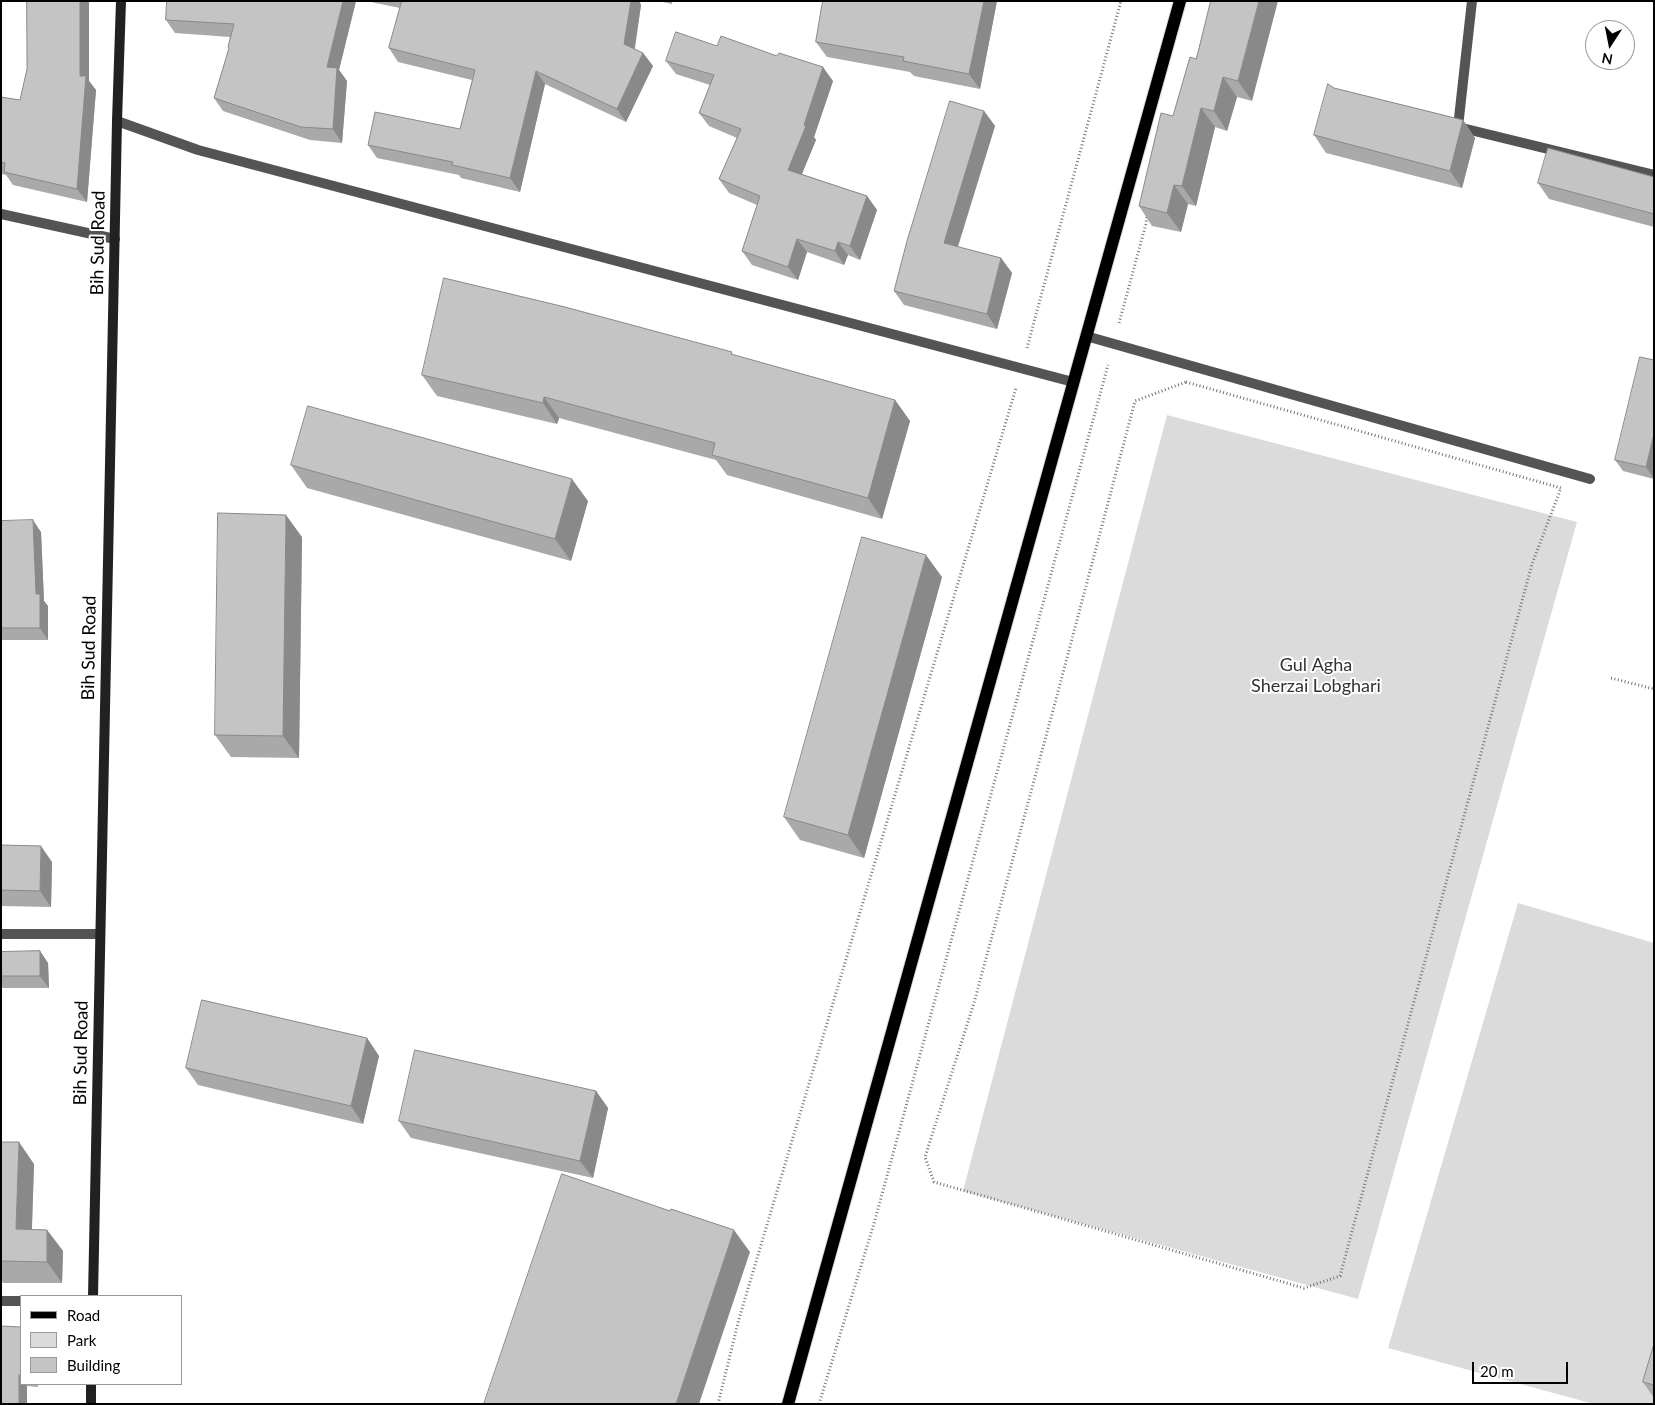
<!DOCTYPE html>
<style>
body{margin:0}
#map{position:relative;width:1655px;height:1405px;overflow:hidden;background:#fff;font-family:Lato,sans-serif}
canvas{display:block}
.frame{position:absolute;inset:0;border:2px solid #000;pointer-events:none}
.legend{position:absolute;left:20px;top:1295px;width:162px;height:90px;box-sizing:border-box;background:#fff;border:1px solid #999;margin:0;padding:6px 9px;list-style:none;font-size:15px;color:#000}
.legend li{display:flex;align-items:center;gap:10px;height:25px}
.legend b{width:25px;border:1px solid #999}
.north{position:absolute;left:1585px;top:20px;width:50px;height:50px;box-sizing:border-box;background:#fff;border:1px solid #999;border-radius:50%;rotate:191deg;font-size:14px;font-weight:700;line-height:20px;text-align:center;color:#000}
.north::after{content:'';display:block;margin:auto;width:18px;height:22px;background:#000;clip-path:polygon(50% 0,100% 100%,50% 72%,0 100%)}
.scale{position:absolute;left:1472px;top:1362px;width:96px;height:22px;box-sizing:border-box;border:2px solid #000;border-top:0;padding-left:6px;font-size:15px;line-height:18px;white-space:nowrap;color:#000;-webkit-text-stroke:4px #fff;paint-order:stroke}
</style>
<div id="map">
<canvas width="1655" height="1405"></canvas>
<div class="frame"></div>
<ul class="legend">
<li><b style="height:6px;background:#000"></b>Road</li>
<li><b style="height:14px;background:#dbdbdb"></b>Park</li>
<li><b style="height:14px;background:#c4c4c4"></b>Building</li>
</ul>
<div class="north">N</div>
<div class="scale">20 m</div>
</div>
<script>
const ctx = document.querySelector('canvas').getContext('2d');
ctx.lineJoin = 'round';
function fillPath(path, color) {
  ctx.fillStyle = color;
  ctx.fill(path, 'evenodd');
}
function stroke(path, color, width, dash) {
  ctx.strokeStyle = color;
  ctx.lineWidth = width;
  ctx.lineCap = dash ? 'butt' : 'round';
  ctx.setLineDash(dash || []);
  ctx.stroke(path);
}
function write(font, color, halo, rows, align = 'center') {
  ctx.font = font + ' Lato,sans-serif';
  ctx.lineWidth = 4;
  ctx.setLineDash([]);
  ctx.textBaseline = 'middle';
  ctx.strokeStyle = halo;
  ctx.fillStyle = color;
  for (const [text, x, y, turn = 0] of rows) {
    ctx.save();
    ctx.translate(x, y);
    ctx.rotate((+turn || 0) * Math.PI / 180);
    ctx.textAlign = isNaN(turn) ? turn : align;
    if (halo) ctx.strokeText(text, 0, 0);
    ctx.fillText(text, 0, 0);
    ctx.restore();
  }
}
const green = new Path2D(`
 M 1167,415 L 1577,522 L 1358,1299 L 963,1191 Z
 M 1518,903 L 1654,943 L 1654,1404 L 1594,1404 L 1388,1348 Z`);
const path = new Path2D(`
 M 1119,323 L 1146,224 L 1147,215
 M 1027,348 L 1121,1
 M 1186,382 L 1561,488 L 1532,564 L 1340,1276 L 1304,1288 L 934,1182 L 925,1157 L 974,1003 L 1059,688 L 1135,401 Z
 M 1611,678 L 1654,689
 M 718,1404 L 739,1319 L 1016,388
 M 819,1404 L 875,1220 L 1108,365`);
const minor = new Path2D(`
 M 117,121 L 198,150 L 1073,382
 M 1458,127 L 1654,175
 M 1458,127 L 1472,1
 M 1,214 L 115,239
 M 1086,336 L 1590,479
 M 1,934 L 99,934
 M 1,1301 L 21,1301`);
const secondary = new Path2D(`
 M 93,1296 L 117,121 L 121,1
 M 91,1404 L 91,1384`);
const primary = new Path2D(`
 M 788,1404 L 1180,1`);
const wall = new Path2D(`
 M 167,1 L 356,1 L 339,70 L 347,81 L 342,143 L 310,140 L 223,111 L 214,98 L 229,49 L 228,47 L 230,37 L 175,33 L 166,20 Z
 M 366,1 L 639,1 L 641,5 L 635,49 L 643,53 L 653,66 L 626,122 L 545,84 L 520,192 L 461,178 L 459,175 L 377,158 L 368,145 L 460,129 L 472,80 L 398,62 L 389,48 L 400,8 Z
 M 658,1 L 672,1 L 672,4 Z
 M 823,1 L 997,1 L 980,89 L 914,76 L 910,72 L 827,57 L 816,42 Z
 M 1211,1 L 1252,101 L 1237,97 L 1227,131 L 1215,127 L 1196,206 L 1188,204 L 1181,232 L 1152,226 L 1139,206 L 1196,59 Z
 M 717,46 L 833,81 L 814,137 L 816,140 L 802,174 L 867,196 L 877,210 L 860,260 L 848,255 L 844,265 L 807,252 L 798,280 L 752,265 L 742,251 L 757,205 L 729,193 L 719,179 L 737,138 L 709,126 L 699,113 L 710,85 L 676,74 L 666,61 Z
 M 89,81 L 96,90 L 87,202 L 13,185 L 6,175 L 1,174 L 1,97 L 20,100 Z
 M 1334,88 L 1463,120 L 1475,138 L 1462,188 L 1326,153 L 1314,135 Z
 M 984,111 L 995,126 L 958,247 L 1001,258 L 1012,273 L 997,329 L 904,305 L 894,291 Z
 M 1654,177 L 1654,227 L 1549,199 L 1538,183 Z
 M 734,355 L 895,400 L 910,421 L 882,519 L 727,475 L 716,460 L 559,418 L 557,424 L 437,396 L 422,375 Z
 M 1654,360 L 1654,479 L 1623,471 L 1615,460 Z
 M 291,465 L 588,501 L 571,561 L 307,488 Z
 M 1,521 L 41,532 L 44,601 L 48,606 L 48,640 L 1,640 Z
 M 302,537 L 299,758 L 231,757 L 215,735 Z
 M 942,577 L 864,858 L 800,840 L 784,817 Z
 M 1,846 L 52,862 L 51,907 L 1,906 Z
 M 40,951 L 48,963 L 49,988 L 1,988 L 1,952 Z
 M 367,1038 L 379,1056 L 363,1124 L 198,1085 L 186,1068 Z
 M 596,1091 L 608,1108 L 593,1178 L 411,1138 L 399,1121 Z
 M 1,1142 L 34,1164 L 32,1229 L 47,1230 L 63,1251 L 62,1283 L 3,1283 L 1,1280 Z
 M 21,1327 L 21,1384 L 38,1384 L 38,1387 L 27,1386 L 1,1404 Z
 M 1643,1382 L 1654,1385 L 1654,1398 Z`);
const shadedWall = new Path2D(`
 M 80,1 L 89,1 L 89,81 L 96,90 L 87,202 L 77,189 L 80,76 Z
 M 343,1 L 356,1 L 339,70 L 347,81 L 342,143 L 333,129 L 327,67 Z
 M 631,1 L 639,1 L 641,5 L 633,57 L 624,44 Z
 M 984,1 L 997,1 L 980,89 L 969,74 Z
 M 1259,1 L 1278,1 L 1252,101 L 1238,81 Z
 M 643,53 L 653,66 L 626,122 L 617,109 Z
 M 823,67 L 833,81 L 814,137 L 816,140 L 798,183 L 788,170 Z
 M 536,71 L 545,84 L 520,192 L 510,178 Z
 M 1223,77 L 1237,97 L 1227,131 L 1214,111 Z
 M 1201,108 L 1215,127 L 1196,206 L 1182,186 Z
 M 984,111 L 995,126 L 954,258 L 944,243 Z
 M 1463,120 L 1475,138 L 1462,188 L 1450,171 Z
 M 1174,185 L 1188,204 L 1181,232 L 1167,213 Z
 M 867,196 L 877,210 L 860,260 L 850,246 Z
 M 797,239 L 807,252 L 798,280 L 788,267 Z
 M 838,242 L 848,255 L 844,265 L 835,251 Z
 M 1001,258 L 1012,273 L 997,329 L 987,314 Z
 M 544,397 L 559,418 L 557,424 L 543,403 Z
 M 895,400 L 910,421 L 882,519 L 868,498 Z
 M 1654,434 L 1654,479 L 1646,467 Z
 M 572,479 L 588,501 L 571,561 L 555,539 Z
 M 286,515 L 302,537 L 299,758 L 283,736 Z
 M 33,520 L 41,532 L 44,601 L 48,606 L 48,640 L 40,628 L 36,594 Z
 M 926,555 L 942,577 L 864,858 L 848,835 Z
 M 41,846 L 52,862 L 51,907 L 40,891 Z
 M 40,951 L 48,963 L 49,988 L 40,976 Z
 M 367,1038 L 379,1056 L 363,1124 L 351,1106 Z
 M 596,1091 L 608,1108 L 593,1178 L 580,1161 Z
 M 19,1142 L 34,1164 L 31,1251 L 16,1229 Z
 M 47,1230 L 63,1251 L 62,1283 L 47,1262 Z
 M 734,1230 L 750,1252 L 699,1404 L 676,1404 Z
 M 19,1375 L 21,1378 L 21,1384 L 26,1384 L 27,1386 L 27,1404 L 19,1404 Z`);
const building = new Path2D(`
 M 27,1 L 80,1 L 80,76 L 86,76 L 77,189 L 4,172 L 5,163 L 1,162 L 1,97 L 20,100 L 27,69 Z
 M 167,1 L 343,1 L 327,67 L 337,68 L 333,129 L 301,127 L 214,98 L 229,48 L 228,47 L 234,24 L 166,20 Z
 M 402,1 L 631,1 L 624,44 L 643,53 L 617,109 L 536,71 L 510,178 L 452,165 L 453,162 L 368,145 L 375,112 L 460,129 L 475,70 L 389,48 Z
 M 823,1 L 984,1 L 969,74 L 903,61 L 904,57 L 816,42 Z
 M 1211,1 L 1259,1 L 1238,81 L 1223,77 L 1214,111 L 1201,108 L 1182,186 L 1174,185 L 1167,213 L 1139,206 L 1161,113 L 1173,116 L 1190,57 L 1196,59 Z
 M 676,32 L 717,46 L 721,36 L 777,56 L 779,53 L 823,67 L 804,125 L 806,126 L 788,170 L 867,196 L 850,246 L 838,242 L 835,251 L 797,239 L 788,267 L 742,251 L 760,196 L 719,179 L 741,129 L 699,113 L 714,75 L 666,61 Z
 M 1328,84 L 1334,88 L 1463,120 L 1450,171 L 1314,135 Z
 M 950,101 L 984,111 L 944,243 L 1001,258 L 987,314 L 894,291 L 907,241 Z
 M 1548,148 L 1654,177 L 1654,214 L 1538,183 Z
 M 444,278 L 565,307 L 732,352 L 731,354 L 895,400 L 868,498 L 712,455 L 715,443 L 544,397 L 543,403 L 422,375 Z
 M 1640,357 L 1654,360 L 1654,434 L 1646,467 L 1615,460 Z
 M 308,406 L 572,479 L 555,539 L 291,465 Z
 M 218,513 L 286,515 L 283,736 L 215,735 Z
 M 33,520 L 36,594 L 40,594 L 40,628 L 1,628 L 1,521 Z
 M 862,537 L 926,555 L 848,835 L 784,817 Z
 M 1,845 L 41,846 L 40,891 L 1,890 Z
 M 40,951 L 40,976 L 1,976 L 1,952 Z
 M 202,1000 L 367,1038 L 351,1106 L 186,1068 Z
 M 415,1050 L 596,1091 L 580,1161 L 399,1121 Z
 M 1,1142 L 19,1142 L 16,1229 L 47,1230 L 47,1262 L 1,1261 Z
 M 562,1174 L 670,1211 L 671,1209 L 734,1230 L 676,1404 L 484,1404 Z
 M 1,1326 L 21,1327 L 21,1375 L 19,1375 L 19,1404 L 1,1404 Z
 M 1654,1344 L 1654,1385 L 1643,1382 Z`);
const streetNames = [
 ["Bih Sud Road",98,243,-89],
 ["Bih Sud Road",89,648,-89],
 ["Bih Sud Road",81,1053,-89]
];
const parkNames = [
 ["Gul Agha",1316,665],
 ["Sherzai Lobghari",1316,686]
];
fillPath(green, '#dbdbdb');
stroke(primary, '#dbdbdb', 14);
stroke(path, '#767676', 3, [1, 2.5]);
stroke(minor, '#545454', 10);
stroke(secondary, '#212121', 10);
stroke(primary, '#000', 12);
fillPath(wall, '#a9a9a9');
fillPath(shadedWall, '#898989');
fillPath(building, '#c4c4c4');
stroke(building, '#898989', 1);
write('18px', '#000', '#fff', streetNames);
write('18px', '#323232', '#fff', parkNames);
</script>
